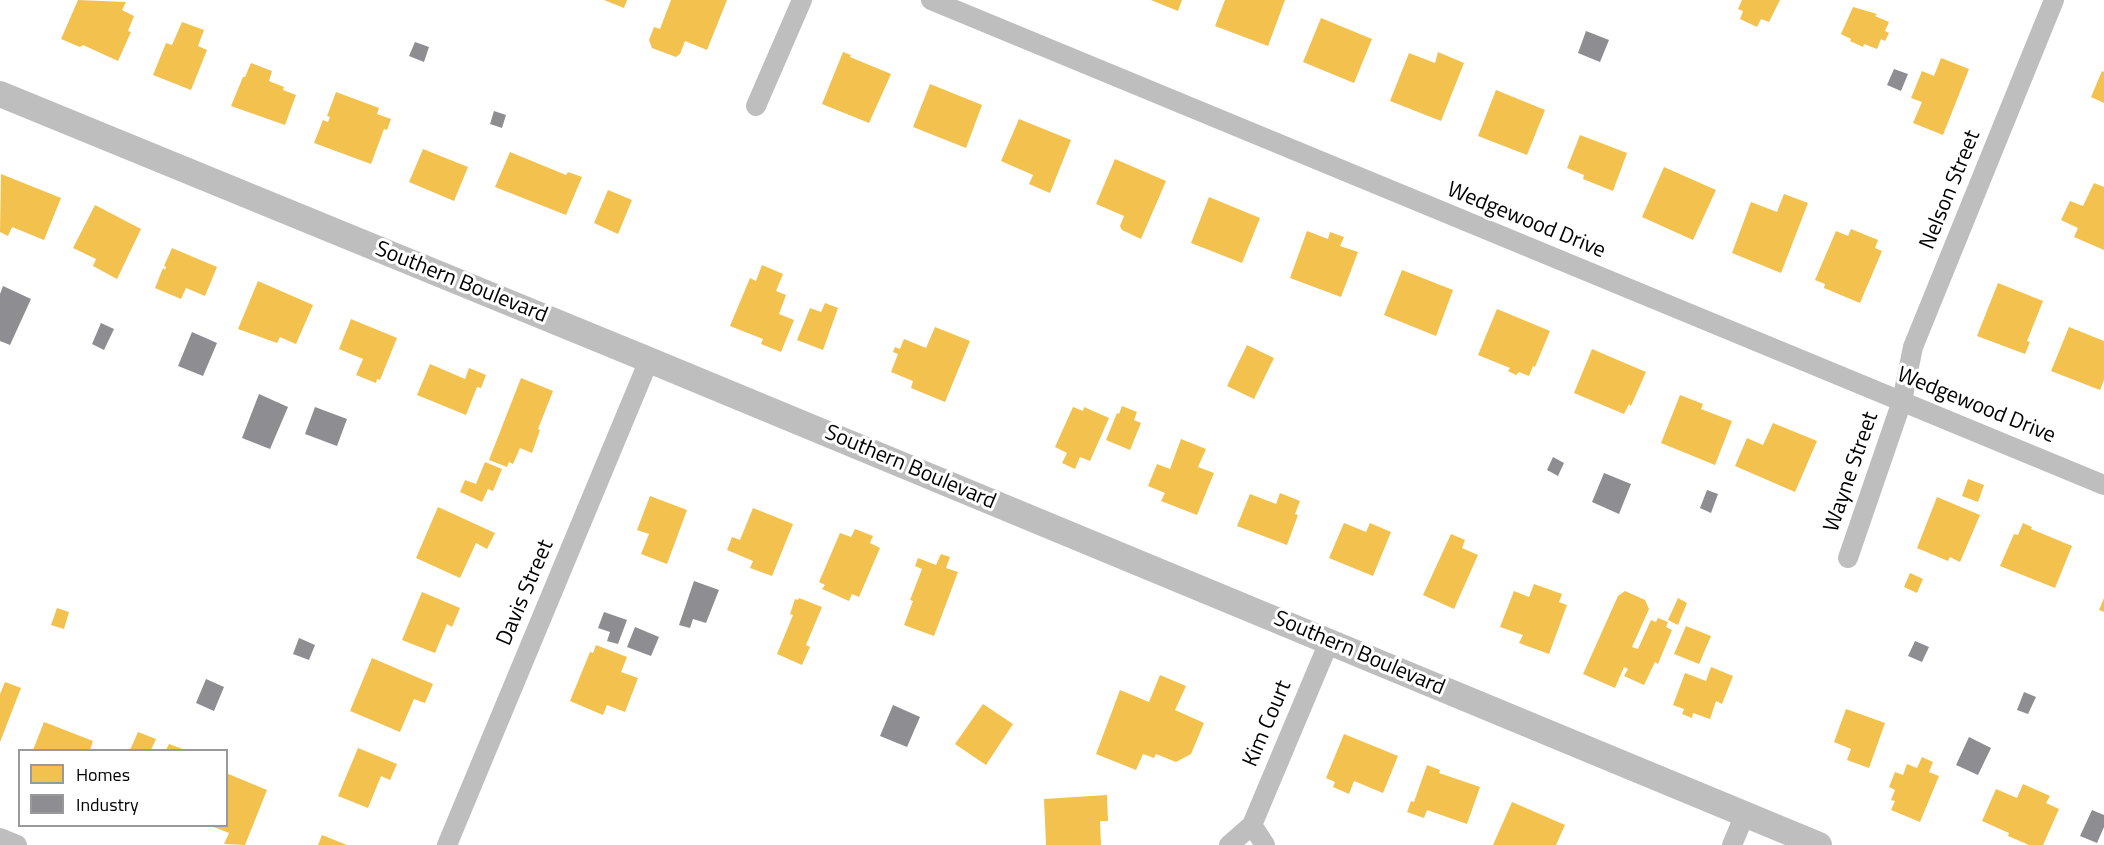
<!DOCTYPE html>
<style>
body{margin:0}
#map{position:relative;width:2104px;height:845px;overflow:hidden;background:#fff;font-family:"Titillium Web",sans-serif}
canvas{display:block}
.legend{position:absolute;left:18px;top:749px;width:210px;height:78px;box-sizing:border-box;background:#fff;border:2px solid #999;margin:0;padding:8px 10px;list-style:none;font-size:18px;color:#000}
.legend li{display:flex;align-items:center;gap:12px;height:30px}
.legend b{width:30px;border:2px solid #999}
</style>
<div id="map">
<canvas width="2104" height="845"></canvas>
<ul class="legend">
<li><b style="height:16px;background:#f2c14e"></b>Homes</li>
<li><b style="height:16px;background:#8d8d92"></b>Industry</li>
</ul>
</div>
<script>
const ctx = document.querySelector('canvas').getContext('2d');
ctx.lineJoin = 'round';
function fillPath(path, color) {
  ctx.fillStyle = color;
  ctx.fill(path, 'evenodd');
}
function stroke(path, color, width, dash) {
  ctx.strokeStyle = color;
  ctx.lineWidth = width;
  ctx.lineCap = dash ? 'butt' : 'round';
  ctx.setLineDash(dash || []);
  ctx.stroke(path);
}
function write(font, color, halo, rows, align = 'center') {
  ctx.font = font + ' "Titillium Web",sans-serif';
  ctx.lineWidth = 6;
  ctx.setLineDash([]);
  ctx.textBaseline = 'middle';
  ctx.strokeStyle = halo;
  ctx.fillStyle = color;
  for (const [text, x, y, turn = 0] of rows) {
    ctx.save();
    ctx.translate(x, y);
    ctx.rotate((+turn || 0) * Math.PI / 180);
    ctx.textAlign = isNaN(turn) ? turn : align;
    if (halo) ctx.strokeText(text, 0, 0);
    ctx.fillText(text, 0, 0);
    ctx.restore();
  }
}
const homes = new Path2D(`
 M 78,0 L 126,2 L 122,10 L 134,16 L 128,31 L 131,32 L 118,61 L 83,45 L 80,47 L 61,39 Z
 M 604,0 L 627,0 L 624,8 Z
 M 671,0 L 727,0 L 707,50 L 685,41 L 680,54 L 676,57 L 652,48 L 649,40 L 654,27 L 660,29 Z
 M 1151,0 L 1182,0 L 1178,11 Z
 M 1225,0 L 1285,0 L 1268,46 L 1215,26 Z
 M 1742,0 L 1780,0 L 1769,22 L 1761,19 L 1757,27 L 1740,19 L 1743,11 L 1738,9 Z
 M 1853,7 L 1877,14 L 1875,16 L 1889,22 L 1885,31 L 1889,33 L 1885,41 L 1881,39 L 1877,49 L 1864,44 L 1863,47 L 1850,41 L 1851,39 L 1841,34 Z
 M 1321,18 L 1372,39 L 1354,83 L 1303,62 Z
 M 182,22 L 204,30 L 198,46 L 207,50 L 191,90 L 153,75 L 166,43 L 172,45 Z
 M 843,52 L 851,55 L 850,57 L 891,74 L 869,123 L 822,104 Z
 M 1438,52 L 1464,63 L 1441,121 L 1390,101 L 1409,53 L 1435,63 Z
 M 1941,58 L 1969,69 L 1943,135 L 1913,123 L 1922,102 L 1911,98 L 1922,71 L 1934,76 Z
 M 251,63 L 272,71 L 269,81 L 284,87 L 283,90 L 296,95 L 285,125 L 231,106 L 243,77 L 245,77 Z
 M 2102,71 L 2104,72 L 2104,103 L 2091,97 Z
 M 930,84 L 982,105 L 966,148 L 913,127 Z
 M 1496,90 L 1545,110 L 1527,155 L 1478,136 Z
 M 336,92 L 379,108 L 377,114 L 391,119 L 387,130 L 384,129 L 371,164 L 314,143 L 323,120 L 328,122 L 330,117 L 327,116 Z
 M 1019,119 L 1071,140 L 1050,193 L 1029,184 L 1033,175 L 1001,161 Z
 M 1580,135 L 1627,153 L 1613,191 L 1583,179 L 1584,175 L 1567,168 Z
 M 423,149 L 468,167 L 454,201 L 409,182 Z
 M 510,152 L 566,175 L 568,172 L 582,177 L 566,215 L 495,187 Z
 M 1115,159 L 1166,181 L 1141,239 L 1122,230 L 1120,226 L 1124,216 L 1096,204 Z
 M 1664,167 L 1716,190 L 1693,240 L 1642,217 Z
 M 1,174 L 61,198 L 44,240 L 12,227 L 8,236 L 0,232 Z
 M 2094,183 L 2104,187 L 2104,250 L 2074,237 L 2078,228 L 2061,220 L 2070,201 L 2083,206 Z
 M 608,190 L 632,200 L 618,234 L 594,223 Z
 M 1784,194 L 1808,203 L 1781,273 L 1732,253 L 1751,202 L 1777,212 Z
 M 1209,197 L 1260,218 L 1242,263 L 1191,243 Z
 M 95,205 L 141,229 L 117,279 L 93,266 L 96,259 L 73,248 Z
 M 1851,229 L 1878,240 L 1875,248 L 1882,251 L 1860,303 L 1824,288 L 1825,284 L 1815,280 L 1836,231 L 1848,236 Z
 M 1307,231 L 1328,239 L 1330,232 L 1344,237 L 1340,246 L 1358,252 L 1341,297 L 1290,278 Z
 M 172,248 L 217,267 L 205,296 L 186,288 L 181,299 L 155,288 L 163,268 L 165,270 L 166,267 L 164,266 Z
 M 762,265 L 783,274 L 776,291 L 786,295 L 779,314 L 794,320 L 781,352 L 761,344 L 763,339 L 730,326 L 750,278 L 756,281 Z
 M 1402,270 L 1453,290 L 1436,336 L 1384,315 Z
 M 258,281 L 313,305 L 296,344 L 280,337 L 277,343 L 238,329 Z
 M 1998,283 L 2043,301 L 2027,341 L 2030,342 L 2025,354 L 1977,336 Z
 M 825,303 L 838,308 L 823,350 L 797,340 L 810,308 L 821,312 Z
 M 1497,309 L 1550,331 L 1535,367 L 1533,366 L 1529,376 L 1519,372 L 1516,375 L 1508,371 L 1510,368 L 1478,355 Z
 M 351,319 L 397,338 L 380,380 L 377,379 L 376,383 L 356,375 L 363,359 L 339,349 Z
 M 935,327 L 970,341 L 945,402 L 911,388 L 913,381 L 891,372 L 898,354 L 893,352 L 895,347 L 900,349 L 904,339 L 926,348 Z
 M 2069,327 L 2104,341 L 2104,380 L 2100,390 L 2051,371 Z
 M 1247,345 L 1274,358 L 1254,399 L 1227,386 Z
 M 1592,349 L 1646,372 L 1631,406 L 1629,404 L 1624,414 L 1574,393 Z
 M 430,364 L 465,379 L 469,368 L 486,375 L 481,388 L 477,387 L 466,415 L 417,395 Z
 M 521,378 L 553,391 L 538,429 L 540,430 L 532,453 L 520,448 L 513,464 L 509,462 L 507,467 L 489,460 Z
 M 1680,395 L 1703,404 L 1701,409 L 1732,421 L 1715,465 L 1661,443 Z
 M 1122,406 L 1137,412 L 1134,420 L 1141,423 L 1130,450 L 1106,440 L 1117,413 L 1119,414 Z
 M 1073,407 L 1083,411 L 1084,407 L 1109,418 L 1090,461 L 1080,457 L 1075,469 L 1062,463 L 1067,453 L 1055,447 Z
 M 1773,423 L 1817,441 L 1795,492 L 1735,466 L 1747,438 L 1763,445 Z
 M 1181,439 L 1206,449 L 1198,467 L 1214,473 L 1197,515 L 1161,501 L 1165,493 L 1148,486 L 1157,464 L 1170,469 Z
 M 485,462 L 502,469 L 493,491 L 488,489 L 482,502 L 460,492 L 465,480 L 476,484 Z
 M 1968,479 L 1984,485 L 1978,502 L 1962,496 Z
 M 1280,493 L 1300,501 L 1295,514 L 1298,515 L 1287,545 L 1237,526 L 1250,494 L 1276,504 Z
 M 650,496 L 687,510 L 667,564 L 641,554 L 649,534 L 637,530 Z
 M 1937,497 L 1980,515 L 1960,562 L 1950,557 L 1948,561 L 1917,548 Z
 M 438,507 L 495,533 L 487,549 L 476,543 L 460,578 L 416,558 Z
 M 753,508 L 793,524 L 772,576 L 750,568 L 753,561 L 727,550 L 732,537 L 740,540 Z
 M 1344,523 L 1366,532 L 1370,523 L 1391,532 L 1373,576 L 1329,558 Z
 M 2023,523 L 2032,527 L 2031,529 L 2072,546 L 2055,588 L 2000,566 L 2014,534 L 2018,535 Z
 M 855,529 L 873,536 L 870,543 L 880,548 L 859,597 L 852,594 L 849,601 L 822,589 L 825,585 L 819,582 L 840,533 L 851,537 Z
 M 1451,534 L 1465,540 L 1462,548 L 1478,555 L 1454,609 L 1423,595 Z
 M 941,554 L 950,557 L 946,568 L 958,572 L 934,636 L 904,625 L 913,601 L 910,600 L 922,569 L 915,566 L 918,558 L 936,565 Z
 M 1910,573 L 1923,579 L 1917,593 L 1904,587 Z
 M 1534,584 L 1562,594 L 1559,602 L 1567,605 L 1549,654 L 1519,643 L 1523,635 L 1500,627 L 1514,591 L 1529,597 Z
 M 1625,591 L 1645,600 L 1649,609 L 1632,647 L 1638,649 L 1651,620 L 1656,622 L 1658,618 L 1668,622 L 1666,627 L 1672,630 L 1658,664 L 1655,662 L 1644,685 L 1624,676 L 1628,669 L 1624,667 L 1615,688 L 1583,674 L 1618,596 Z
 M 422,592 L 460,608 L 452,627 L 447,624 L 435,653 L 402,640 Z
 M 799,598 L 822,607 L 806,645 L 810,647 L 802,665 L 777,654 L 793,615 L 790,614 L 795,599 L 798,600 Z
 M 1678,598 L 1687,603 L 1678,625 L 1668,620 Z
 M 2104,598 L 2104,612 L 2099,610 Z
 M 57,608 L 69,612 L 64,629 L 51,625 Z
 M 1686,626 L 1711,636 L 1699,664 L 1674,654 Z
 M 596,645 L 627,657 L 621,672 L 638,678 L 625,712 L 607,705 L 603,715 L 570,701 L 590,652 L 593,653 Z
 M 372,658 L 433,684 L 425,703 L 414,699 L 400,732 L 350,711 Z
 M 1711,667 L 1733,676 L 1722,704 L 1716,701 L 1710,719 L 1693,713 L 1692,718 L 1682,714 L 1684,709 L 1673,705 L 1685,673 L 1706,681 Z
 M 1160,675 L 1186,686 L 1175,710 L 1204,723 L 1191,754 L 1176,762 L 1156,754 L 1154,758 L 1143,754 L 1136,770 L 1096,754 L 1120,690 L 1149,702 Z
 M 5,682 L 21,688 L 0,742 L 0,694 Z
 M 983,704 L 1013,724 L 986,765 L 955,744 Z
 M 1846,709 L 1885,723 L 1869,768 L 1847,760 L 1851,749 L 1834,742 Z
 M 44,722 L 93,741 L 90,750 L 33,750 Z
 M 138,732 L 156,739 L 151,750 L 130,750 Z
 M 1344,734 L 1398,756 L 1383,793 L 1354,781 L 1349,794 L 1333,787 L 1335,782 L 1326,778 Z
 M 169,744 L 185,750 L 166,750 Z
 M 358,748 L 397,764 L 390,780 L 381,776 L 368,808 L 338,796 Z
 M 1922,757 L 1933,762 L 1929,772 L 1939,776 L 1920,822 L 1891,810 L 1895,801 L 1891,800 L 1895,790 L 1889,787 L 1895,772 L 1903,775 L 1907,764 L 1917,768 Z
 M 1427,765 L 1440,770 L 1439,773 L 1480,787 L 1467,824 L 1427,810 L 1424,818 L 1407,812 L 1411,801 L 1414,802 Z
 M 226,773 L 267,790 L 245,845 L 224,844 L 229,833 L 211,826 L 226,826 Z
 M 2023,784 L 2050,796 L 2046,803 L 2059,809 L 2043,845 L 2029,845 L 2008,836 L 2009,833 L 1982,821 L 1996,789 L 2017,798 Z
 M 1107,795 L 1108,821 L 1100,821 L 1101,845 L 1046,845 L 1044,799 Z
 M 1512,802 L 1565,825 L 1556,845 L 1493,845 Z
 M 322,835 L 347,845 L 318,845 Z`);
const industry = new Path2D(`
 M 1586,31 L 1609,40 L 1600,62 L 1578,53 Z
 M 415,42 L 429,47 L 424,62 L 409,56 Z
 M 1894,69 L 1908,74 L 1901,91 L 1887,85 Z
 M 494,111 L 506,115 L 502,128 L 490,124 Z
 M 3,286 L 31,299 L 10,345 L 0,341 L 0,294 Z
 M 101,323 L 114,329 L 104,350 L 92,344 Z
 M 192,332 L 217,343 L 203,376 L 178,366 Z
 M 259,394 L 288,407 L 270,449 L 242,438 Z
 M 315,407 L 347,419 L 337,446 L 305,434 Z
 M 1553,457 L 1564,463 L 1558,476 L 1547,470 Z
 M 1604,473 L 1631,484 L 1619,514 L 1592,502 Z
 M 1707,490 L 1718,494 L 1711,513 L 1700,508 Z
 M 694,581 L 719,590 L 706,623 L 693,619 L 690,628 L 679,625 Z
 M 604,612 L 627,620 L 618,644 L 607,641 L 610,632 L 598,628 Z
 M 635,627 L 659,637 L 651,656 L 627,647 Z
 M 299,638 L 315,645 L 309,660 L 293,654 Z
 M 1915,641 L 1929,647 L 1922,662 L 1908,656 Z
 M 206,679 L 224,687 L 214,711 L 196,703 Z
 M 2024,692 L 2036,697 L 2028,714 L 2017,710 Z
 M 893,705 L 920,717 L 907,747 L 880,736 Z
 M 1969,737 L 1991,748 L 1978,775 L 1956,765 Z
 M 2092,810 L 2104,815 L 2104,827 L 2097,843 L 2080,836 Z`);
const minor = new Path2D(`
 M 931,0 L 2104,485
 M 756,106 L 802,0
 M 1848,558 L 1902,401 L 1913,347 L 2054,0
 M 1252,825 L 1265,845
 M 0,838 L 17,845
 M 447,845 L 649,360
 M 1229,845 L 1252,825 L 1329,642
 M 1732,845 L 1745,814`);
const tertiary = new Path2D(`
 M 0,94 L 649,360 L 1819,845`);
const streetNames = [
 ["Nelson Street",1951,190,-68],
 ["Wedgewood Drive",1526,221,22],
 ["Southern Boulevard",461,283,22],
 ["Wedgewood Drive",1976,406,22],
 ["Southern Boulevard",910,468,23],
 ["Wayne Street",1852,472,-71],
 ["Davis Street",526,593,-67],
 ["Southern Boulevard",1359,654,23],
 ["Kim Court",1268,724,-67]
];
fillPath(homes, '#f2c14e');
fillPath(industry, '#8d8d92');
stroke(minor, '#bebebe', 20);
stroke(tertiary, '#bebebe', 26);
write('22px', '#000', '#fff', streetNames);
</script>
